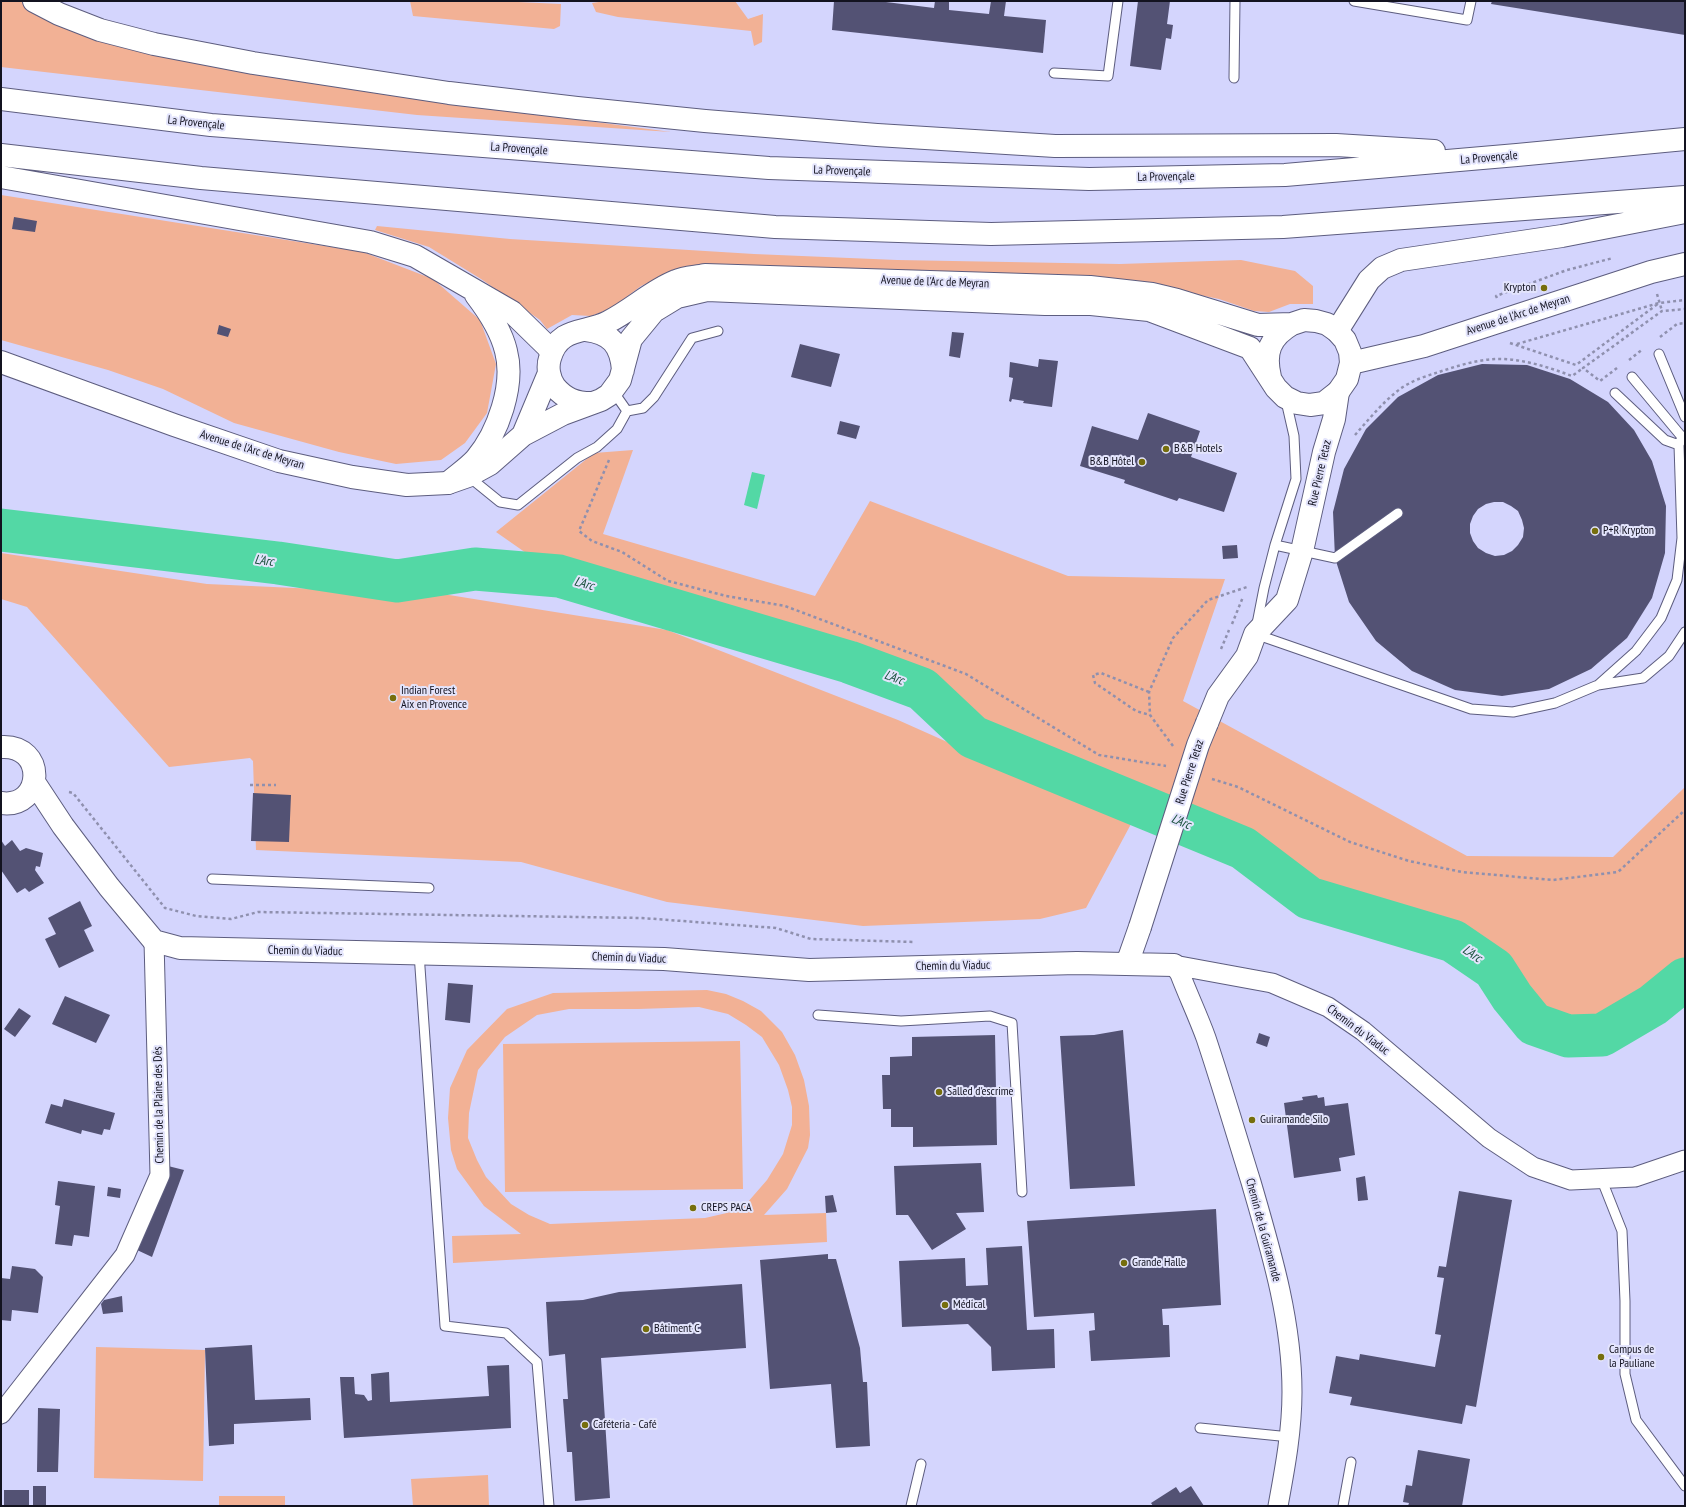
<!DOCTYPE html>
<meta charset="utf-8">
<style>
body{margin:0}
#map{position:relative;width:1686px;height:1507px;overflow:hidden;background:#d4d5fd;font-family:"PT Sans Narrow",sans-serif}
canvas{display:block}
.frame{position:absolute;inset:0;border:2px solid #131320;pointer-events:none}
</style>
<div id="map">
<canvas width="1686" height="1507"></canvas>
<div class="frame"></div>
</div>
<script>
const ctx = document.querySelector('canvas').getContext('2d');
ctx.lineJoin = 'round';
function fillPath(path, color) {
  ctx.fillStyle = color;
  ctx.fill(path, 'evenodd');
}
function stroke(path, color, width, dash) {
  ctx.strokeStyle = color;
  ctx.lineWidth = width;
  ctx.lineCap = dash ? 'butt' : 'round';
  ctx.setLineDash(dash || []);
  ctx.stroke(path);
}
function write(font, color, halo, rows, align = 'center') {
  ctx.font = font + ' "PT Sans Narrow",sans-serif';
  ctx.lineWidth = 4;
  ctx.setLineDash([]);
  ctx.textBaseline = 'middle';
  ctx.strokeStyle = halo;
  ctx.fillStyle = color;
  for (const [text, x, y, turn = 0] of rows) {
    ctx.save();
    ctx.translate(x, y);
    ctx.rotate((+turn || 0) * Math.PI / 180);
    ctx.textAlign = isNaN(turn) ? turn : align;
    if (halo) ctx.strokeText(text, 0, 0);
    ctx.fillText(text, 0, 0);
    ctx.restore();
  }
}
const green = new Path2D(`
 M 1,1 L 20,1 L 53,22 L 127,49 L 232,68 L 453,103 L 671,132 L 417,115 L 1,67 Z
 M 410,1 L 497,1 L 561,4 L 560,26 L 554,29 L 413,16 Z
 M 605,1 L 735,1 L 748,19 L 763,14 L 762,42 L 754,46 L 751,31 L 618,17 L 596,12 L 592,3 Z
 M 1,195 L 363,252 L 433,279 L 480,320 L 496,364 L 487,413 L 465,443 L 441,460 L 396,464 L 339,452 L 234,423 L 163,389 L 108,370 L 1,340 Z
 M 377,226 L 510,239 L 754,254 L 897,260 L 1120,264 L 1241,260 L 1295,271 L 1313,286 L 1313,304 L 1290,304 L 1269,312 L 1254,311 L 1219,299 L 1165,288 L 679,269 L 641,286 L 612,308 L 591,316 L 572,315 L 547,329 L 540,320 L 481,279 L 429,247 L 375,230 Z
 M 633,450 L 603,534 L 815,596 L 870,501 L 1068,576 L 1225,579 L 1183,701 L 1467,856 L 1613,857 L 1685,787 L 1685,979 L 1653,1005 L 1602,1035 L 1568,1036 L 1534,1024 L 1512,997 L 1494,969 L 1453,941 L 1308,896 L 1243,848 L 973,737 L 922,689 L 559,576 L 496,532 L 594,453 Z
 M 1,553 L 207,584 L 449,595 L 667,630 L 898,720 L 1131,824 L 1086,908 L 1040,919 L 863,926 L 667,902 L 521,862 L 256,850 L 253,761 L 250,758 L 169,767 L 27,607 L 1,599 Z
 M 707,990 L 726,994 L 743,1001 L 761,1011 L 782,1032 L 795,1055 L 804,1080 L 809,1106 L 810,1135 L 808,1148 L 787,1189 L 764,1215 L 826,1213 L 827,1242 L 453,1263 L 452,1236 L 521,1234 L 484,1206 L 457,1169 L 451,1150 L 448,1118 L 450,1088 L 467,1050 L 507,1009 L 553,993 ZM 699,1007 L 728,1014 L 746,1025 L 762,1037 L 779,1065 L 788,1090 L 792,1107 L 792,1125 L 783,1154 L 767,1180 L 747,1203 L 731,1212 L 705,1218 L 550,1224 L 529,1215 L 511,1204 L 486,1177 L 477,1160 L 468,1138 L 469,1113 L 478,1070 L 505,1037 L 537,1015 L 569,1009 L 638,1009 Z
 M 740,1041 L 743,1189 L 505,1192 L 503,1044 Z
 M 96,1347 L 205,1350 L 203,1481 L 94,1478 Z
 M 488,1475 L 489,1506 L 413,1506 L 411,1479 Z
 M 219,1496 L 285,1496 L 285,1506 L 219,1506 Z`);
const water = new Path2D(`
 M 752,472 L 765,475 L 757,509 L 744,505 Z`);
const river = new Path2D(`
 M 1,530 L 278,563 L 397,581 L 475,569 L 559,576 L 849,662 L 922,689 L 973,737 L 1243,848 L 1309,898 L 1453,941 L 1494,969 L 1512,997 L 1534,1024 L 1568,1036 L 1602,1035 L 1653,1005 L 1685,979`);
const building = new Path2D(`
 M 834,1 L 878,1 L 934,8 L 935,1 L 949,1 L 949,10 L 989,14 L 991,1 L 1006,1 L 1004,16 L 1046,20 L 1043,53 L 832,30 Z
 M 1138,1 L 1170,1 L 1167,24 L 1173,25 L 1171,39 L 1166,38 L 1161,70 L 1130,66 Z
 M 1492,1 L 1685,1 L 1685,35 L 1491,4 Z
 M 14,217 L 37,221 L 35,232 L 12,229 Z
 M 219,325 L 231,329 L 228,337 L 217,334 Z
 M 952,332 L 964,333 L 960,358 L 949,356 Z
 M 800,344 L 840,354 L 831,387 L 791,377 Z
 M 1039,359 L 1058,361 L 1052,407 L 1023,403 L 1024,401 L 1012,399 L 1011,402 L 1009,401 L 1013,378 L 1009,377 L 1010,362 L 1038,367 Z
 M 1482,364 L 1527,365 L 1570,379 L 1608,402 L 1634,430 L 1652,461 L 1666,506 L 1665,553 L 1652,598 L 1627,638 L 1591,669 L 1549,689 L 1502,696 L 1455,690 L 1412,671 L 1376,641 L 1349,602 L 1335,558 L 1333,512 L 1344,469 L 1366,429 L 1398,397 L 1438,375 ZM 1494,502 L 1503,502 L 1511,506 L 1518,511 L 1522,520 L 1524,528 L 1523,537 L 1518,545 L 1512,551 L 1504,555 L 1495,556 L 1486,553 L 1478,548 L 1473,541 L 1470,533 L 1470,524 L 1473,516 L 1478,509 L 1486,504 Z
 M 1148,413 L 1200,431 L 1191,457 L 1237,473 L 1224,512 L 1179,498 L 1177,501 L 1124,483 L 1125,480 L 1080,466 L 1092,426 L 1138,440 Z
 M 840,421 L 860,426 L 856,439 L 837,434 Z
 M 1237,545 L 1238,558 L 1223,559 L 1222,546 Z
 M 253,793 L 291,795 L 289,842 L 251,841 Z
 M 1,840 L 5,846 L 12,840 L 20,851 L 26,848 L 43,853 L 40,867 L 36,866 L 35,870 L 44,883 L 29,892 L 25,888 L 17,893 L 1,870 Z
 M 80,901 L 92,926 L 84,930 L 94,951 L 59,968 L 45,939 L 56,934 L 48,918 Z
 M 448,983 L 473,985 L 470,1023 L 445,1020 Z
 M 65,996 L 110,1015 L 96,1043 L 52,1024 Z
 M 19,1008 L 31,1016 L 15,1037 L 4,1029 Z
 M 1123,1030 L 1135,1186 L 1070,1189 L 1060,1036 L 1094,1035 Z
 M 1259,1033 L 1270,1037 L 1267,1047 L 1256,1043 Z
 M 995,1035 L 997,1145 L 913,1147 L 913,1127 L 891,1127 L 891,1109 L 883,1109 L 882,1075 L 890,1075 L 890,1057 L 912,1056 L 912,1037 Z
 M 1317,1095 L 1318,1098 L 1324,1097 L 1325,1106 L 1348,1103 L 1355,1155 L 1339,1158 L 1341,1171 L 1294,1178 L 1284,1103 L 1303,1100 L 1302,1097 Z
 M 64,1099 L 115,1113 L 110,1130 L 104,1129 L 102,1135 L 82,1130 L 81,1134 L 45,1123 L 51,1104 L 62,1107 Z
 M 981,1163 L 984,1212 L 956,1213 L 966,1229 L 932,1250 L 908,1215 L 896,1215 L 894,1166 Z
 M 168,1166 L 184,1170 L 152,1257 L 137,1250 Z
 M 1365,1176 L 1368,1200 L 1358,1201 L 1356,1178 Z
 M 58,1181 L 95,1186 L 89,1237 L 74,1235 L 72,1246 L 55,1244 L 60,1206 L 55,1205 Z
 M 108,1187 L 121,1189 L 120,1198 L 107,1196 Z
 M 1459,1191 L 1512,1200 L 1476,1407 L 1466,1405 L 1462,1424 L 1350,1405 L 1352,1397 L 1329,1393 L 1336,1356 L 1359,1360 L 1360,1354 L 1435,1367 L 1441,1335 L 1435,1334 L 1444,1278 L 1437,1277 L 1439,1266 L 1446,1267 Z
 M 833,1195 L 837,1212 L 826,1213 L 825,1196 Z
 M 1216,1209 L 1221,1305 L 1162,1309 L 1163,1325 L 1169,1325 L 1170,1357 L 1091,1361 L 1089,1331 L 1095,1330 L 1094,1313 L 1034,1317 L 1027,1221 Z
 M 1022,1246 L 1027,1330 L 1054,1329 L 1055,1368 L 992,1371 L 991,1347 L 968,1324 L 902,1327 L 899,1261 L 965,1258 L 966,1286 L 988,1285 L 986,1248 Z
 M 828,1254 L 828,1259 L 836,1259 L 860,1348 L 863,1382 L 867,1382 L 870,1446 L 836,1448 L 831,1384 L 770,1389 L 760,1260 Z
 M 12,1266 L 35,1269 L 43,1277 L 38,1313 L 12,1310 L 11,1321 L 1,1320 L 1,1278 L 10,1279 Z
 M 742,1284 L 746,1348 L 601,1358 L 610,1498 L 575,1501 L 572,1452 L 567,1452 L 563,1399 L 568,1399 L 565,1354 L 549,1356 L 546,1302 L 583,1300 L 619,1292 Z
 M 122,1296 L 123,1312 L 103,1314 L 101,1304 L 104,1300 Z
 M 252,1345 L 255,1400 L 310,1398 L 311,1420 L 234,1424 L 234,1444 L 209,1446 L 205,1348 Z
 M 509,1365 L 511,1428 L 344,1438 L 340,1377 L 354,1377 L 355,1394 L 364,1395 L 368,1401 L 372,1400 L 371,1374 L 389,1372 L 390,1402 L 489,1396 L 487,1366 Z
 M 38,1408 L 60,1409 L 58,1472 L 37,1472 Z
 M 1418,1450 L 1470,1459 L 1462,1506 L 1408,1506 L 1409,1503 L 1403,1502 L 1406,1485 L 1412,1486 Z
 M 33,1486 L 46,1486 L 46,1506 L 33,1506 Z
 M 1191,1486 L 1204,1506 L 1153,1506 L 1151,1503 L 1176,1487 L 1180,1493 Z
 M 4,1490 L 29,1490 L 29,1506 L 4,1506 Z`);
const path = new Path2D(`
 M 1657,294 L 1662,311
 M 1497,298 L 1496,296 L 1567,270 L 1613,258
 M 1660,337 L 1677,324 L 1685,323
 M 1510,343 L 1576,365 L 1659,303
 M 1517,344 L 1659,303 L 1685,300
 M 1629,360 L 1643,349
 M 1617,368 L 1600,381 L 1583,368 L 1662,311 L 1685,309
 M 1355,435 C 1369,419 1383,402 1400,389 C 1411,381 1426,376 1439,372 C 1457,366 1476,360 1495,359 C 1521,358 1548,367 1572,376 L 1583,368
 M 609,460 L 579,531 L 592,541 L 622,552 L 668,581 L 726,596 L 785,606 L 966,674 L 1099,755 L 1166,766
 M 1232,624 L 1243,597
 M 1221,649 L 1229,630
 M 1149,692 L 1101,673 L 1093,675 L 1095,683 L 1136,711 L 1150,715
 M 1173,746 L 1150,715 L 1149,692 L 1173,638 L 1208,600 L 1247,587
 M 1212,779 L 1238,787 L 1350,842 L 1409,861 L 1462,872 L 1553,880 L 1618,872 L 1685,810
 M 250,785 L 276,785
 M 69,792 L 73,793 L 165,908 L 196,916 L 231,919 L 258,912 L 642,918 L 776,928 L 811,939 L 915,942`);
const service = new Path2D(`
 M 1354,1 L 1467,20 L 1471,1
 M 1054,73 L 1108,76 L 1118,1
 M 1234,78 L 1235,1
 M 1659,354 L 1685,417
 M 1632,377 L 1682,437
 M 613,391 L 627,411
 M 1615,393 L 1665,440 L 1679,445
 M 1286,401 L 1294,436 L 1296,479 L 1275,545 L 1264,588 L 1255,634 L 1471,709 L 1513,712 L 1555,703 L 1598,685 L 1636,651 L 1661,618 L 1677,580 L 1682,538 L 1679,445 L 1682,437 L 1685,436
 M 627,411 L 643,408 L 654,397 L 692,338 L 718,331
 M 468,476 L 500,502 L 518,505 L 577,458 L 597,447 L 617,429 L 627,411
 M 1275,545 L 1335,558 L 1398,513
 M 1598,685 L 1643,678 L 1669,656 L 1685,632
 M 212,879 L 429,888
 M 419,953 L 445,1326 L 506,1333 L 537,1362 L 549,1506
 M 818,1015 L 901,1021 L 990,1016 L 1012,1023 L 1022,1192
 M 1601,1178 L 1622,1231 L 1625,1301 L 1625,1374 L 1636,1420 L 1685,1486
 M 1200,1428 L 1290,1437
 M 911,1506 L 921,1464
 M 1343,1506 L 1351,1462`);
const minor = new Path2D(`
 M 1174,965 L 1272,983 L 1328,1007 L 1363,1031 L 1489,1138 L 1533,1167 L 1571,1180 L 1635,1177 L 1685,1160
 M 1174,965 L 1180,974 C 1188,995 1198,1016 1206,1038 C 1222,1086 1236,1134 1251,1182 C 1271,1251 1292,1320 1292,1392 C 1292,1431 1285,1468 1278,1506
 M 1,1414 L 125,1255 L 160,1175 L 154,941`);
const tertiary = new Path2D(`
 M 1207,723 L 1218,696 L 1247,656 L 1255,634 L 1287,600 L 1302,551 L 1324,452 L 1334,419 L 1338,392
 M 1,747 C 47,744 44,809 1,803
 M 34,782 L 63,826 L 109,887 L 154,941 L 180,948 L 664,959 L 809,970 L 1077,963 L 1174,965
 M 1127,964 L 1140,927`);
const secondary = new Path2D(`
 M 586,330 C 611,333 621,345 623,370
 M 1,362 L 174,425 L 279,461 L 352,477 L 407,485 L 448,483 L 468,476 L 490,464 L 523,435 L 563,414 L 601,400 L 609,395 L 620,380 L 631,339 L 654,311 L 677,297 L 707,290 L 1045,304 L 1091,304 L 1149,310 L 1250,348 L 1276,388 L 1285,397 L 1297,403 L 1310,405 L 1324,403 L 1338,392 L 1347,379 L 1351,363 L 1350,352 L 1345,340 L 1337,331 L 1327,324 L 1316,321 L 1304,320 L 1292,324 L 1258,325 L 1177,300 L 1152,294 L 1090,287 L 705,275 C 696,277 685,277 676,281 C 651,291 632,310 608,322 C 585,334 559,326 550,358 C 547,367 549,379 555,387 C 565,399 576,403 591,403
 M 1351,363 L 1424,346 L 1651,272 L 1685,264
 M 1270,377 C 1264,352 1270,337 1292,324
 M 523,435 L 549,373`);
const motorway = new Path2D(`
 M 34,1 L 59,14 L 100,30 L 154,44 L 253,63 L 449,93 L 577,108 L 705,121 L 877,135 L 1055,146 L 1336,145 L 1434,151
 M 1,99 L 211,125 L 769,168 L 1089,179 L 1285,175 L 1517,155 L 1685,139
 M 1,155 L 201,178 L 775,227 L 991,234 L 1283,227 L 1685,197
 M 1,177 L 370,242 L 415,256 L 512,312 L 552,351
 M 1337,331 L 1369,280 L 1382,268 L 1401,260 L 1562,236 L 1685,212
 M 448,483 C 457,475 468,468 476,459 C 498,433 515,385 506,351 C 501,330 489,312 476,295`);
const tertiaryBridge = new Path2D(`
 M 1140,927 L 1198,745 L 1207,723`);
const markers = [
 [1544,288,4,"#766e0d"],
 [1166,449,4,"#766e0d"],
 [1142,462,4,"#766e0d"],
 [1595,531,4,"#766e0d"],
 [393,698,4,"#766e0d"],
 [939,1092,4,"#766e0d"],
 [1252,1120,4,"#766e0d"],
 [693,1208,4,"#766e0d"],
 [1124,1263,4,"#766e0d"],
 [945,1305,4,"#766e0d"],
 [646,1329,4,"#766e0d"],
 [1601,1357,4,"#766e0d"],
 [585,1425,4,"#766e0d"]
];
const streetNames = [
 ["La Provençale",196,123,6],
 ["La Provençale",519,149,4],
 ["La Provençale",1489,158,-5],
 ["La Provençale",842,171,2],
 ["La Provençale",1166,177,-1],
 ["Avenue de l'Arc de Meyran",935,282,2],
 ["Avenue de l'Arc de Meyran",1518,315,-18],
 ["Avenue de l'Arc de Meyran",252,450,17],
 ["Rue Pierre Tetaz",1320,473,-77],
 ["Rue Pierre Tetaz",1190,772,-72],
 ["Chemin du Viaduc",305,951,1],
 ["Chemin du Viaduc",629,958,2],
 ["Chemin du Viaduc",953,966,-1],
 ["Chemin du Viaduc",1358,1030,37],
 ["Chemin de la Plaine des Dés",159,1105,-91],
 ["Chemin de la Guiramande",1263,1230,75]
];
const poiNames = [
 ["Krypton",1536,288,"right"],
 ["B&B Hotels",1174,449],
 ["B&B Hôtel",1134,462,"right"],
 ["P+R Krypton",1603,531],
 ["Indian Forest",401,691],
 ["Aix en Provence",401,705],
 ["Salled d'escrime",947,1092],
 ["Guiramande Silo",1260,1120],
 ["CREPS PACA",701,1208],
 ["Grande Halle",1132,1263],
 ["Médical",953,1305],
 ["Bâtiment C",654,1329],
 ["Campus de",1609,1350],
 ["la Pauliane",1609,1364],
 ["Caféteria - Café",593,1425]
];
const waterNames = [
 ["L'Arc",264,561,7],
 ["L'Arc",584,584,16],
 ["L'Arc",894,678,20],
 ["L'Arc",1181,822,22],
 ["L'Arc",1472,954,34]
];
fillPath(green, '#f2b195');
fillPath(water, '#53d8a5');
stroke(river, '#53d8a5', 43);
fillPath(building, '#535274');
stroke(service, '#5d5d7f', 11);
stroke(minor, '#5d5d7f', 21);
stroke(tertiary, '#5d5d7f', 24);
stroke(secondary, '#5d5d7f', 24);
stroke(motorway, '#5d5d7f', 24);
stroke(path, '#8f90ae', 2.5, [3, 3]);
stroke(service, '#fff', 9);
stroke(minor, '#fff', 19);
stroke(tertiary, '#fff', 22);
stroke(secondary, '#fff', 22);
stroke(motorway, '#fff', 22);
stroke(tertiaryBridge, '#5d5d7f', 24, []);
stroke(tertiaryBridge, '#fff', 22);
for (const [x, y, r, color] of markers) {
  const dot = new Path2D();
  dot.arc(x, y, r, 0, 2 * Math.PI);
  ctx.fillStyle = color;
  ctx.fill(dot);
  stroke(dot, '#e3e4fc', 1.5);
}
write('12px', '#131320', '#e3e4fc', streetNames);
write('12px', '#131320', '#e3e4fc', poiNames, 'left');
write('italic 13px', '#184f3a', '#e3e4fc', waterNames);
</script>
